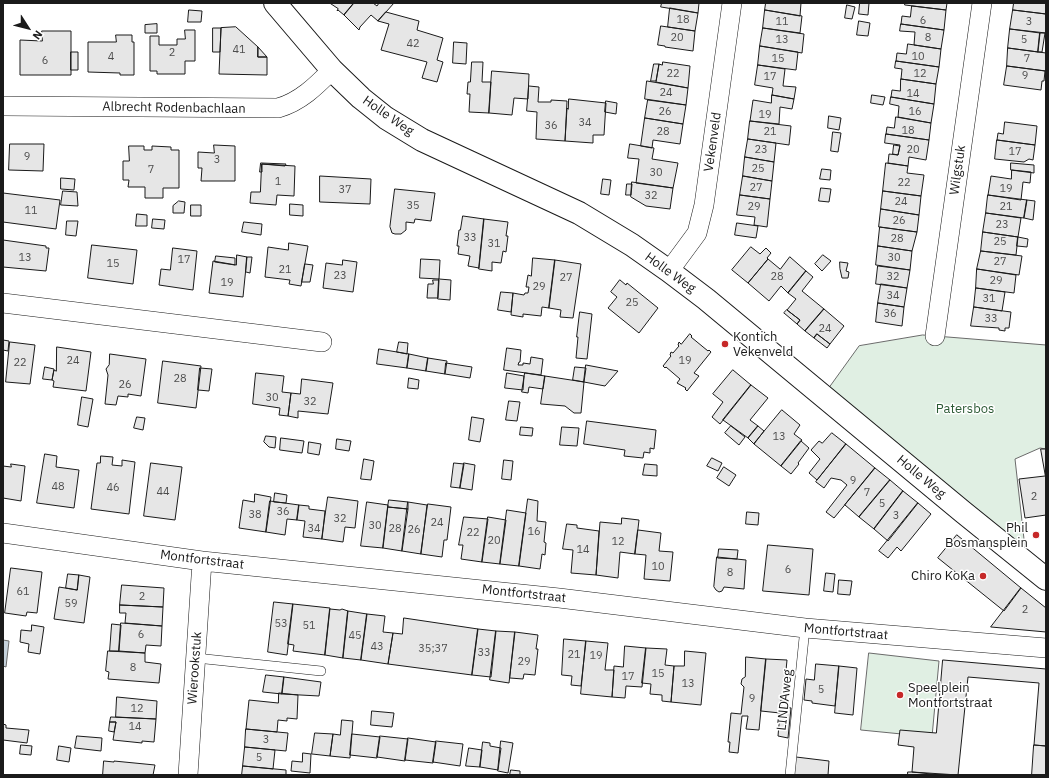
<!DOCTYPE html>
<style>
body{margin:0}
#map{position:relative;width:1049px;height:778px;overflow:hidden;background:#fff;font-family:"IBM Plex Sans",sans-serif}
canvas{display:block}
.frame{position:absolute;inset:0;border:4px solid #1a1a1a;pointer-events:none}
.north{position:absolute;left:8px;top:8px;width:40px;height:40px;-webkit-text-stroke:3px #fff;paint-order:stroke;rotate:126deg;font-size:11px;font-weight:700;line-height:16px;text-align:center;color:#1a1a1a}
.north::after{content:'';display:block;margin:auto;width:14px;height:18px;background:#1a1a1a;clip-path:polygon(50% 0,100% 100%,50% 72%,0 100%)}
</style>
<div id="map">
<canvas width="1049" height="778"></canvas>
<div class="frame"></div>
<div class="north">N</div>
</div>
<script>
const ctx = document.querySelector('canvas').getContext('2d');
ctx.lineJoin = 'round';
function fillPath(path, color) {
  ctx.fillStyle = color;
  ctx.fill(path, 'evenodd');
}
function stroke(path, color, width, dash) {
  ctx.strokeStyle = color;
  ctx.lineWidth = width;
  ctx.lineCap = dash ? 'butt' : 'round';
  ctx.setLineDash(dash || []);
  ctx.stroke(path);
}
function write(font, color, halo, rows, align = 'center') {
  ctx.font = font + ' "IBM Plex Sans",sans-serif';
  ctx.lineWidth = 3;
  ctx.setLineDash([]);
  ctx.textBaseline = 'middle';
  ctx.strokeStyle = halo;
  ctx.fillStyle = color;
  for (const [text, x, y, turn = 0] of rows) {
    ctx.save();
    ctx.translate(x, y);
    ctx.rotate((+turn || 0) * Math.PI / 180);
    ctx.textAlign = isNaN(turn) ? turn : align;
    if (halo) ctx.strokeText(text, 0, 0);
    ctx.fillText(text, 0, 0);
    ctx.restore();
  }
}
const green = new Path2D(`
 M 923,335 L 1046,345 L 1046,449 L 1040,448 L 1015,459 L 1025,548 L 828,389 L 859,346 Z
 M 869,653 L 939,661 L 932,737 L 861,730 Z`);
const water = new Path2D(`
 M 3,640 L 9,641 L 6,667 L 3,666 Z`);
const building = new Path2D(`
 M 330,3 L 354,3 L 344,15 L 338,10 L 337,11 L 338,9 Z
 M 354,3 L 373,3 L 377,6 L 379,3 L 394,3 L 378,21 L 371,15 L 360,27 L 359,30 L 344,15 Z
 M 662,3 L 699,3 L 698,13 L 661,7 Z
 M 766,3 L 801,3 L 800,16 L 765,10 Z
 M 860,3 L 869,3 L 868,15 L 859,14 Z
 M 905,3 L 947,3 L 946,10 L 905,5 Z
 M 1014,3 L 1046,3 L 1046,14 L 1013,10 Z
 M 847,5 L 855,7 L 852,19 L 845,18 Z
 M 912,6 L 946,10 L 944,30 L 901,24 L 902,16 L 910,17 Z
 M 670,8 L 698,13 L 695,31 L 668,27 Z
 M 189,10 L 202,11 L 201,22 L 188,22 Z
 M 765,10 L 802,16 L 800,33 L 763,28 Z
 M 1013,10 L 1046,14 L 1046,33 L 1010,29 Z
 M 386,12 L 419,21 L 417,30 L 443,38 L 437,60 L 443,62 L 437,82 L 422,78 L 427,62 L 381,50 L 389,24 L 378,21 Z
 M 859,21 L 870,23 L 868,36 L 857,35 Z
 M 157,24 L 157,33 L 145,33 L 145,25 Z
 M 901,24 L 944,30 L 941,49 L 914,45 L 915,32 L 900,31 Z
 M 661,26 L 695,31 L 693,51 L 665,47 L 665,46 L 658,45 Z
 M 236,27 L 258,47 L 258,57 L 267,57 L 267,75 L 219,74 L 221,28 Z
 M 213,28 L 221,28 L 220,52 L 213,52 Z
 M 763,28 L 804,34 L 802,53 L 760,46 Z
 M 1010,29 L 1040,33 L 1038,52 L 1008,48 Z
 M 185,30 L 195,30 L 195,61 L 185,61 L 185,74 L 157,74 L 157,71 L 150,71 L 150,36 L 159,36 L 159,45 L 177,45 L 177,39 L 185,39 Z
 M 42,31 L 71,31 L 71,75 L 20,75 L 20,40 L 42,41 Z
 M 1040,33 L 1045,33 L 1042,52 L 1038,52 Z
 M 116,35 L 132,35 L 132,42 L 134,42 L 134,75 L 120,75 L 120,73 L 88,72 L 88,42 L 116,42 Z
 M 454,42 L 467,43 L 466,64 L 453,63 Z
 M 908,44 L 941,49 L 939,67 L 896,61 L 897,53 L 906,54 Z
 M 760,46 L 798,52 L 796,70 L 758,65 Z
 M 258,47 L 267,57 L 258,57 Z
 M 1008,48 L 1046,53 L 1046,71 L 1007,66 Z
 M 71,52 L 78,52 L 78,70 L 71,70 Z
 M 896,61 L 939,67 L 936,84 L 901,79 L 902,69 L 895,68 Z
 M 472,62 L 483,62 L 482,82 L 491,82 L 489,113 L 469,112 L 470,94 L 467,94 L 468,82 L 470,82 Z
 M 663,62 L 690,66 L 688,88 L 656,82 L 659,64 L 662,65 Z
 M 654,64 L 659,64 L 656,81 L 651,81 Z
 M 758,65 L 785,69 L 783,86 L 796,87 L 794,99 L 772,95 L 773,88 L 755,85 Z
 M 1007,66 L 1045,71 L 1044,81 L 1042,81 L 1041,90 L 1004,85 Z
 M 492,71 L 529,74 L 528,99 L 514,98 L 512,115 L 489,113 Z
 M 901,79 L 936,84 L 934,104 L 891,97 L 892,90 L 900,91 Z
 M 647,81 L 688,88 L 686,105 L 645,99 Z
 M 529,86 L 539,87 L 538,102 L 551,102 L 551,100 L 567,101 L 565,141 L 536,139 L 537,112 L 527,111 Z
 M 772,95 L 794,99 L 792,109 L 780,107 L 779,124 L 750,121 L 753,100 L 771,103 Z
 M 872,95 L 885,97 L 883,105 L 871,103 Z
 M 891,97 L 934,104 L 931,123 L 898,117 L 899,106 L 890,104 Z
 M 569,99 L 606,103 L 604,135 L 593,135 L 593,143 L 565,141 L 567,108 L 568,109 Z
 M 648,100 L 686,105 L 683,124 L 645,118 Z
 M 606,101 L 617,103 L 616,114 L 605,112 Z
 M 829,116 L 841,118 L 839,130 L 828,128 Z
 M 896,117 L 931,123 L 929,140 L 886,134 L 887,127 L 894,128 Z
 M 645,118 L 683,124 L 680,144 L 653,140 L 652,148 L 641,146 Z
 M 750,121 L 791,126 L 789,145 L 748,139 Z
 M 1005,122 L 1037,126 L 1035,145 L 997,140 L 998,133 L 1003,134 Z
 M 833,132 L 841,133 L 838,152 L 831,151 Z
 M 886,134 L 929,140 L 926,160 L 909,157 L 908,166 L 888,163 L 889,154 L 898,155 L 900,145 L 885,143 Z
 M 748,139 L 776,143 L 774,162 L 745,157 Z
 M 997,140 L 1035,145 L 1033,160 L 1029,159 L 1024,162 L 995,159 Z
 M 10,144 L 44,144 L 43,171 L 9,170 Z
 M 630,144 L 654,148 L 652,159 L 678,163 L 673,188 L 636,183 L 639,159 L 628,158 Z
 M 214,145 L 235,146 L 235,181 L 201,181 L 202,168 L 198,168 L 198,152 L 214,153 Z
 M 894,145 L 900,146 L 898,155 L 893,154 Z
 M 129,146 L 144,146 L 144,150 L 152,150 L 152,146 L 171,147 L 171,150 L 179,150 L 179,188 L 163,188 L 163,198 L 145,198 L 145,187 L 128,187 L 129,180 L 123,180 L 123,161 L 129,161 Z
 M 745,157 L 774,162 L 772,181 L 743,176 Z
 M 261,163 L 286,164 L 285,166 L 262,164 L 262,172 L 260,172 Z
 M 886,163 L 908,166 L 907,173 L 924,175 L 921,196 L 883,191 Z
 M 1011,163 L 1034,165 L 1034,173 L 1011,170 Z
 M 262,164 L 295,166 L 294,196 L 277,195 L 276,205 L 250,203 L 251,192 L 260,192 Z
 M 822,169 L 831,170 L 830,180 L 820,179 Z
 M 1012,170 L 1031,172 L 1030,183 L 1023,182 L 1021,200 L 988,195 L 991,176 L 1011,179 Z
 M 320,176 L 371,179 L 370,204 L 320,202 Z
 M 743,176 L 772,181 L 770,199 L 740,195 Z
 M 61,178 L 75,179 L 74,190 L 61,189 Z
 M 603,179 L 611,180 L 609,195 L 601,194 Z
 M 632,182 L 673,188 L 670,209 L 646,206 L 631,197 Z
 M 627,184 L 632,184 L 631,195 L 626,195 Z
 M 821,188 L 831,189 L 829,202 L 819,201 Z
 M 395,189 L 435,193 L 431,221 L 415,219 L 414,223 L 406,222 L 406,230 L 401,234 L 395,234 L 392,233 L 390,227 Z
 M 63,191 L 77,192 L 78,206 L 61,205 Z
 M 883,191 L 921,196 L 919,215 L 881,209 Z
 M 3,193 L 60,200 L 56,229 L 3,222 Z
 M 740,195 L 770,199 L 767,227 L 754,225 L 755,217 L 737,215 Z
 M 988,195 L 1027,200 L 1024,218 L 986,213 Z
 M 1027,200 L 1035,201 L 1033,220 L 1024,218 Z
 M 179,201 L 185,202 L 184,213 L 173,213 L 173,206 Z
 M 290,204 L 303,205 L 303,216 L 290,215 Z
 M 191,205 L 201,205 L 201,216 L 191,216 Z
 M 881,209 L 919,215 L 917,232 L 879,227 Z
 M 986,213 L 1021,218 L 1018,237 L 983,232 Z
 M 137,214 L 147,215 L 147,226 L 136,226 Z
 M 463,216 L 484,219 L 479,268 L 468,266 L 470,256 L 458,254 L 459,246 L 457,246 L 459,230 L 460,230 Z
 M 153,219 L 165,220 L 164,229 L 152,228 Z
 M 484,219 L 508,222 L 506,236 L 508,236 L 506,252 L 503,251 L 501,263 L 492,262 L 492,271 L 479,269 Z
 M 67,221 L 78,221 L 76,236 L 66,235 Z
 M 244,222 L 262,224 L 261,235 L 242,232 Z
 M 737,223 L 758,226 L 756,238 L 735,235 Z
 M 880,227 L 917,232 L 912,251 L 878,246 Z
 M 983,232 L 1018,237 L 1016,255 L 981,251 Z
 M 1018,237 L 1028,239 L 1027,247 L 1017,246 Z
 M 3,240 L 46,246 L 46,248 L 49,248 L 46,271 L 3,267 Z
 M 289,243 L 308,246 L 301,286 L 289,284 L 290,280 L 265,277 L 268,247 L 288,250 Z
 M 92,245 L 137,250 L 133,284 L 88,278 Z
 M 878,246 L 912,251 L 910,270 L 876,265 Z
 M 751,247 L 760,254 L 766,248 L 771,253 L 767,258 L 768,259 L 748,283 L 732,270 Z
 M 173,248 L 197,251 L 193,290 L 159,285 L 161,269 L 170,270 Z
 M 981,251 L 1022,256 L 1019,275 L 977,269 Z
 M 237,255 L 247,257 L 243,297 L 209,293 L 213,261 L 236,265 Z
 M 823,255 L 831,261 L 822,271 L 815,264 Z
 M 216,256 L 235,258 L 235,265 L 215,262 Z
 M 247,257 L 252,257 L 250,273 L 246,272 Z
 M 790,257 L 806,271 L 788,293 L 781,286 L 769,301 L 748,283 L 768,259 L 780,269 Z
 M 533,258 L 555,260 L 549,308 L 542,307 L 541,316 L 523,314 L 523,317 L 511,315 L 513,293 L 524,295 L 525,293 L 528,293 L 529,287 L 526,287 L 528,275 L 531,276 Z
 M 421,259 L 440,260 L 439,279 L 420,278 Z
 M 343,260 L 357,262 L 353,292 L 323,288 L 326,263 L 342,265 Z
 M 555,260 L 581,264 L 573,318 L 560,317 L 561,310 L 549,308 Z
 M 840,262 L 848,263 L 846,271 L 849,272 L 848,278 L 842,278 L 840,269 Z
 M 305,264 L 313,265 L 310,282 L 302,282 Z
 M 878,266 L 910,270 L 907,288 L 876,284 Z
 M 977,269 L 1016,275 L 1014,293 L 976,288 Z
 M 806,271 L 813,277 L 802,291 L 824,309 L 805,331 L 797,324 L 800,320 L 787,310 L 796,299 L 788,293 Z
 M 439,279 L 451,280 L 450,300 L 438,299 Z
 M 433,280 L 439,280 L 438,298 L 427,298 L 428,284 L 433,284 Z
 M 620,280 L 626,285 L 627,283 L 658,308 L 639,333 L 608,308 L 617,297 L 611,292 Z
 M 881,284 L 907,288 L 904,307 L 878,303 Z
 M 976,288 L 1005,292 L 1002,311 L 974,307 Z
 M 501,292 L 513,293 L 511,312 L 498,310 Z
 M 878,303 L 904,307 L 902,326 L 876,322 Z
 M 974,307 L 1011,312 L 1009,328 L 1005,328 L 1005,331 L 999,330 L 999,328 L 971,326 Z
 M 824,309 L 844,326 L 830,344 L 817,334 L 814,338 L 805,331 Z
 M 787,310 L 800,320 L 797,324 L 784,313 Z
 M 580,312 L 592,314 L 587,359 L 576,358 L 578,337 L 577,337 Z
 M 690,334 L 692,336 L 691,337 L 708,351 L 709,350 L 711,352 L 694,373 L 699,376 L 687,391 L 685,389 L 686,388 L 677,383 L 680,379 L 666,367 L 665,368 L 663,366 L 671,356 L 670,355 L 671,352 L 673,353 L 679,346 L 678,345 L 679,342 L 681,344 Z
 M 817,334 L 830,344 L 827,348 L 814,338 Z
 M 3,340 L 9,341 L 8,351 L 3,350 Z
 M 10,342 L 35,345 L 30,384 L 6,382 Z
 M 399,342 L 408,343 L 407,354 L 397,352 Z
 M 57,347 L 91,352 L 86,391 L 53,387 L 54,381 L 52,380 L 54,370 L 56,371 Z
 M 507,348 L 521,350 L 520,362 L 519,362 L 518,365 L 523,365 L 523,363 L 530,364 L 531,357 L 543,359 L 541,375 L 504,370 Z
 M 379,349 L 409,354 L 407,368 L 377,364 Z
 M 110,354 L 146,359 L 141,396 L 128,394 L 128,397 L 118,396 L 116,405 L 105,404 L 108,375 L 106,369 L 109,365 Z
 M 409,354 L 428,358 L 426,371 L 407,368 Z
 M 428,358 L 447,361 L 445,374 L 426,371 Z
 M 163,361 L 201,366 L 196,408 L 158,403 Z
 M 446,363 L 472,367 L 470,378 L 445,374 Z
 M 586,365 L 618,371 L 605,386 L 584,382 Z
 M 45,367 L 54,369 L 52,380 L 43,379 Z
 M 575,367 L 586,368 L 584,382 L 573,380 Z
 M 200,368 L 212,369 L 209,391 L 198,390 Z
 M 733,370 L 751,385 L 720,424 L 712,417 L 723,402 L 713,394 Z
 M 256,373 L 284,376 L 282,392 L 291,393 L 288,416 L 279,415 L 280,408 L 253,404 Z
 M 507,373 L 524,376 L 523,390 L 505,388 Z
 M 525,373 L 545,376 L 543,389 L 529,387 L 528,393 L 522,392 Z
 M 545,376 L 584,382 L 581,413 L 574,413 L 565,406 L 541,404 Z
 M 409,378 L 419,380 L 418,389 L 408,388 Z
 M 302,379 L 333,383 L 328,414 L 298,411 L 298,418 L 288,416 L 291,393 L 300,394 Z
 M 751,385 L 768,398 L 750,420 L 758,426 L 748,438 L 723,420 Z
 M 82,397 L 93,399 L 88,427 L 78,425 Z
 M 509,401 L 520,402 L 517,421 L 506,420 Z
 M 782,410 L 800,425 L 794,434 L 802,440 L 781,466 L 754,444 Z
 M 137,417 L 145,418 L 143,430 L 134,428 Z
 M 472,417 L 484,419 L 480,442 L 469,440 Z
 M 587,421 L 656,430 L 654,449 L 650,448 L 650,453 L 644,452 L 643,458 L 624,456 L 625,450 L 584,444 Z
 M 731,426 L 745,437 L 739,445 L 725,433 Z
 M 758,426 L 764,431 L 754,444 L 748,438 Z
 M 521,427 L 533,428 L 532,436 L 520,435 Z
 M 562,427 L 579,428 L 577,446 L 560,445 Z
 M 832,433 L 846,444 L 817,480 L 809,473 L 820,459 L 811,450 L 819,441 L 822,443 Z
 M 266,436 L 276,437 L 275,448 L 269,447 L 264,442 Z
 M 281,438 L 304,441 L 302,453 L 280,450 Z
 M 337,439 L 351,441 L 349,451 L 336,449 Z
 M 801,441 L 809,448 L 798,463 L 799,464 L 791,474 L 781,466 Z
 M 309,442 L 321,444 L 319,455 L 308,453 Z
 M 846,444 L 875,468 L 834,518 L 826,512 L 847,485 L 841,480 L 831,478 L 824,488 L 816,482 Z
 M 1041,449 L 1046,449 L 1046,515 L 1025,518 L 1019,479 L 1045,476 Z
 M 45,454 L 57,456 L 56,467 L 79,470 L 74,508 L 37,503 Z
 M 101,456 L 113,457 L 112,465 L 122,466 L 122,460 L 135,462 L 129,514 L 91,509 L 97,463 L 100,463 Z
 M 712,458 L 722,463 L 718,471 L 707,466 Z
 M 364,459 L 374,461 L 371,480 L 361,479 Z
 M 504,460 L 513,461 L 511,480 L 502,479 Z
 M 151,463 L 182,467 L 175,520 L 144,516 Z
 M 454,463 L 464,464 L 460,488 L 451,487 Z
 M 464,463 L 475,465 L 472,490 L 460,488 Z
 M 11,464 L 25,466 L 21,501 L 3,498 L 3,466 L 11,467 Z
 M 645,464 L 657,465 L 657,476 L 643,475 Z
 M 724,467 L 736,475 L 729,486 L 717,478 Z
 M 875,468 L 890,480 L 859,517 L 845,505 Z
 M 890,480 L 903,491 L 874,529 L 859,517 Z
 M 903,491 L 918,503 L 888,541 L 874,529 Z
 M 275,493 L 287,495 L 286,503 L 274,502 Z
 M 255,494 L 271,497 L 266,532 L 239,528 L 243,500 L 254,502 Z
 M 328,497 L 358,501 L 355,528 L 345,527 L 343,542 L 322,539 Z
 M 528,499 L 538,501 L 537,521 L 546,522 L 544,542 L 546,543 L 545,555 L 542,554 L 540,569 L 519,566 Z
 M 389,500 L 408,502 L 408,509 L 388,507 Z
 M 270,501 L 299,505 L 297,520 L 287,519 L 285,535 L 266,532 Z
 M 367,502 L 388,505 L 383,548 L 361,546 Z
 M 408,502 L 427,505 L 421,554 L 402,551 Z
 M 918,503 L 931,514 L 901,551 L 897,547 L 888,558 L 879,551 Z
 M 428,504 L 451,507 L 447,540 L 444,540 L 442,557 L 421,554 Z
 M 299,505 L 309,506 L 309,509 L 325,511 L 322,539 L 303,537 L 305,521 L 297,520 Z
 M 388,507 L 408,509 L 402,551 L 383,548 Z
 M 507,510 L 526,513 L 519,566 L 500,564 Z
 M 747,512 L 759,513 L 758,525 L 746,524 Z
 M 464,517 L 488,519 L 482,562 L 461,559 L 463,545 L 459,545 Z
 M 488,517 L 506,520 L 500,564 L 482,562 Z
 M 622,518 L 639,520 L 635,554 L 620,552 L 618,578 L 596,575 L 600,522 L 621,524 Z
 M 567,524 L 577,525 L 577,528 L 599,531 L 596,575 L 571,573 L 573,550 L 563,549 Z
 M 638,530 L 661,533 L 659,551 L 673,552 L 670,581 L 644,579 L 646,555 L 635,554 Z
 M 957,535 L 1021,588 L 1004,611 L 938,558 Z
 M 768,545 L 813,549 L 809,595 L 763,591 Z
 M 719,549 L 738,550 L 737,559 L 718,558 Z
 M 717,557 L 746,560 L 744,589 L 724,587 L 722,591 L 719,592 L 716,590 L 714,587 Z
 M 11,568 L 42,572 L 37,613 L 27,612 L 26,616 L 5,613 Z
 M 826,573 L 835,574 L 833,592 L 824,591 Z
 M 68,574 L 79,575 L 77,590 L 66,588 Z
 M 79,575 L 90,577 L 84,623 L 54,619 L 59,587 L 77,590 Z
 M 839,580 L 852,581 L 850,595 L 838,594 Z
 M 122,585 L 164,588 L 163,607 L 120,605 Z
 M 1021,588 L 1046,608 L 1046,632 L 991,627 Z
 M 274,602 L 293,604 L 287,655 L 268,652 Z
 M 293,604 L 330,608 L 325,655 L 293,651 L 294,645 L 288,644 Z
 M 120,605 L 163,607 L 162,626 L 125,623 L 126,613 L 120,613 Z
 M 330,609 L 340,610 L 342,609 L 348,611 L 343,658 L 325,655 Z
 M 348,611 L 367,614 L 361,660 L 343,658 Z
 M 367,614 L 385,616 L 383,632 L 393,633 L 388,664 L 361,660 Z
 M 404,618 L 478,629 L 472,675 L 388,664 L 393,633 L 402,634 Z
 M 121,623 L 162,626 L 161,646 L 146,645 L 145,653 L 119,651 Z
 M 112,624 L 121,625 L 119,651 L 110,651 Z
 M 32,625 L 44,627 L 40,654 L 28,652 L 29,644 L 20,642 L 21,630 L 31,631 Z
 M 478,629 L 496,631 L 491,677 L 472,675 Z
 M 496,631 L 515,632 L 509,683 L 490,680 Z
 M 515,632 L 538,635 L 536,649 L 538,649 L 535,675 L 524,674 L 523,679 L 510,678 Z
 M 564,639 L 586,641 L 581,686 L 571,685 L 572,676 L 562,675 Z
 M 586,641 L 608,643 L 605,670 L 614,670 L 612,697 L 581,694 Z
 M 625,646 L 646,648 L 642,687 L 626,686 L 625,698 L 612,697 L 614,666 L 623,667 Z
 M 646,648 L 667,649 L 665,665 L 674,666 L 671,702 L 662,701 L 662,695 L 650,694 L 651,684 L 642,683 Z
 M 108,651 L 145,653 L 145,662 L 161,664 L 159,683 L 108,679 L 109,672 L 106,671 Z
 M 685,651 L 706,653 L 701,705 L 671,702 L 674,666 L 684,666 Z
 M 746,657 L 766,659 L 759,730 L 746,729 L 748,716 L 742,716 L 738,753 L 729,752 L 730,742 L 728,742 L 731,713 L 741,714 L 744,687 L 741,684 L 742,679 L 745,677 Z
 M 766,659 L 787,660 L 784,691 L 783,700 L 781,700 L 780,706 L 791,708 L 788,738 L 778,736 L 780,713 L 761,711 Z
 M 943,660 L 1046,669 L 1046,746 L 1034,745 L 1039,683 L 968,677 L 958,775 L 912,772 L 914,747 L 898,745 L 900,730 L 936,733 Z
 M 816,664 L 839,666 L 835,706 L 812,703 L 812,701 L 804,700 L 806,679 L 814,680 Z
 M 839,666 L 857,668 L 853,715 L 835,713 Z
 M 266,675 L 284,677 L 282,694 L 263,692 Z
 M 284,677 L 321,682 L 319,696 L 282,694 Z
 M 279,693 L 298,695 L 297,719 L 287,718 L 287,721 L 278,720 L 277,732 L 246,729 L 249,700 L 278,703 Z
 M 117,697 L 157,701 L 156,719 L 116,717 Z
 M 372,711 L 394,713 L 392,727 L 371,725 Z
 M 111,717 L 156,719 L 154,742 L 142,741 L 142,743 L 113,740 L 116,722 L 110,722 Z
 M 342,720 L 353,721 L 350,758 L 330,756 L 333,734 L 340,735 Z
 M 110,722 L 116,722 L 114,732 L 109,731 Z
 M 3,724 L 6,725 L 6,728 L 29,730 L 27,743 L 3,740 Z
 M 246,729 L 288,733 L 286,751 L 245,747 Z
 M 315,733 L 333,734 L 330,756 L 312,754 Z
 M 352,734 L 380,737 L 377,758 L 350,755 Z
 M 77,736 L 102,738 L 101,751 L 75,748 Z
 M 380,736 L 408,739 L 405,761 L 377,757 Z
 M 408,738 L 436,742 L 433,763 L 405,760 Z
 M 436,741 L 463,744 L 460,766 L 433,762 Z
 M 501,741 L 513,743 L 508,773 L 498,771 Z
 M 483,742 L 490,743 L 490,746 L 501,748 L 498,770 L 480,767 Z
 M 21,745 L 32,746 L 31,755 L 20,754 Z
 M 1034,745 L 1046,746 L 1046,775 L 1032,775 Z
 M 59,746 L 71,748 L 69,762 L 57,760 Z
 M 245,747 L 275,750 L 273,769 L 243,766 Z
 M 469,748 L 482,750 L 480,767 L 466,766 Z
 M 303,753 L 311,754 L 310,773 L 291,771 L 292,761 L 302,762 Z
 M 796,757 L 829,761 L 828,775 L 794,775 Z
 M 104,761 L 114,762 L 114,761 L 155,765 L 153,775 L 103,775 Z
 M 243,766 L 286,770 L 286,775 L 242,775 Z
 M 511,770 L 520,771 L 520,775 L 510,775 Z
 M 908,772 L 912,772 L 941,775 L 908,775 Z`);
const lane = new Path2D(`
 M 196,658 L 321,671
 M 790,775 L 805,628`);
const street = new Path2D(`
 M 3,106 L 278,108 C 300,102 316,86 332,70
 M 669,271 L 697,233 L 704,205 L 732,3
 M 3,303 L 322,342
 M 935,336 L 982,3
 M 3,533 L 202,561 L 559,598 L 805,628 L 1046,648
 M 188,775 L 202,561`);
const secondary = new Path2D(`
 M 275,3 L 332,70 L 361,98 L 386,118 L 422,140 L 579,213 L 632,245 L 669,271 L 706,299 L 963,512 L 1046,579`);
const markers = [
 [725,344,4,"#c62828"],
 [1036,535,4,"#c62828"],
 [983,576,4,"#c62828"],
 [900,695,4,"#c62828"]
];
const numberNames = [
 ["18",683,20],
 ["6",923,21],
 ["11",782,22],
 ["3",1029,22],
 ["20",677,38],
 ["8",928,38],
 ["13",782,40],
 ["5",1024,40],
 ["42",413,44],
 ["41",239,50],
 ["2",172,53],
 ["4",111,57],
 ["10",918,57],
 ["15",778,59],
 ["7",1027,59],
 ["6",45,61],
 ["22",673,74],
 ["12",920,74],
 ["9",1025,76],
 ["17",770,77],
 ["24",666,93],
 ["14",913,94],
 ["26",665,112],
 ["16",915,112],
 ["19",765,115],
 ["34",585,123],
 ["36",551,126],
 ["18",908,131],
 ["28",663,132],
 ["21",770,132],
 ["23",761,150],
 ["20",913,150],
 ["17",1015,152],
 ["9",27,157],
 ["3",217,160],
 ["25",758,169],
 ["7",151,170],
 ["30",656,173],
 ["1",278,182],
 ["22",904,183],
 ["27",756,188],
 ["19",1006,189],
 ["37",345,190],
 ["32",651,196],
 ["24",901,202],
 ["35",413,206],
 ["29",754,207],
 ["21",1006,207],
 ["11",31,211],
 ["26",899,221],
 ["23",1002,225],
 ["33",470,238],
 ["28",897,239],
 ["25",1000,242],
 ["31",494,244],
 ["13",25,258],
 ["30",894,258],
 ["17",184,260],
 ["27",1000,262],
 ["15",113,264],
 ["21",285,270],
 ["23",340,276],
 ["28",777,277],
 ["32",893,277],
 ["27",566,278],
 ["29",996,281],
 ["19",227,283],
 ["29",539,287],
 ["34",893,296],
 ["31",989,299],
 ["25",632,303],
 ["36",890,314],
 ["33",991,319],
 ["24",825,329],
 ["24",73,361],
 ["19",685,361],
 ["22",20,363],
 ["28",180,379],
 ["26",125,385],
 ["30",272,398],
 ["32",310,402],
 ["13",779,437],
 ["9",853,481],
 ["48",58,487],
 ["46",113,488],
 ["44",163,492],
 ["7",867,493],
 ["2",1034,497],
 ["5",882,504],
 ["36",283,512],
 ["38",255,515],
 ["3",896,516],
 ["32",340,519],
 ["24",437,523],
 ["30",375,526],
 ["34",314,529],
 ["28",395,529],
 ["26",414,530],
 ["16",534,532],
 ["22",473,533],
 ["20",494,541],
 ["12",618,542],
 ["14",583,550],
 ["10",658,567],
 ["6",788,570],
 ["8",730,573],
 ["61",23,592],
 ["2",142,597],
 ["59",71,604],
 ["2",1025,610],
 ["53",281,624],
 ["51",309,626],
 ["6",141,635],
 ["45",355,636],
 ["43",377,647],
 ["35;37",433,649],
 ["33",484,653],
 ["21",574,655],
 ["19",596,656],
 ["29",524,662],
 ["8",133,668],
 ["15",658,674],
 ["17",628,677],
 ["13",688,684],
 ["5",821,690],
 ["9",752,699],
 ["12",137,709],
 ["14",135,727],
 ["3",266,740],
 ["5",259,758]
];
const streetNames = [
 ["Albrecht Rodenbachlaan",174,108,1],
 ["Holle Weg",388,116,35],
 ["Vekenveld",713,142,-82],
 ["Wilgstuk",958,170,-82],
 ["Holle Weg",670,273,36],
 ["Holle Weg",921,477,40],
 ["Montfortstraat",202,560,7],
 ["Montfortstraat",524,594,6],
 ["Montfortstraat",846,632,5],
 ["Wierookstuk",195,668,-86],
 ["LINDAweg",785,700,-84]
];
const poiNames = [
 ["Kontich",733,337],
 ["Vekenveld",733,352],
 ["Phil",1028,528,"right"],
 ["Bosmansplein",1028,543,"right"],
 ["Chiro KoKa",975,576,"right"],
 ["Speelplein",908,688],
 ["Montfortstraat",908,703]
];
const parkNames = [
 ["Patersbos",965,409]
];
fillPath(green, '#e0efe3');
stroke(green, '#6a6a6a', 1);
fillPath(water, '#c6d2dc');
stroke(water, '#6a6a6a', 1);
fillPath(building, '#e6e6e6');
stroke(building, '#1a1a1a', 1);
stroke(lane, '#1a1a1a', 10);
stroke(street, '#1a1a1a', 20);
stroke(secondary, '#1a1a1a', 24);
stroke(lane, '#fff', 9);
stroke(street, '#fff', 19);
stroke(secondary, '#fff', 22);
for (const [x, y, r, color] of markers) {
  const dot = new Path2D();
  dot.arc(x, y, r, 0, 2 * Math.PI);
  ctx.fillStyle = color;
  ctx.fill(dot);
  stroke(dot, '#fff', 1.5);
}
write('11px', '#4d4d4d', null, numberNames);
write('13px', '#1a1a1a', '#fff', streetNames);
write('13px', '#1a1a1a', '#fff', poiNames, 'left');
write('13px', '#2b5a34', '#fff', parkNames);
</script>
